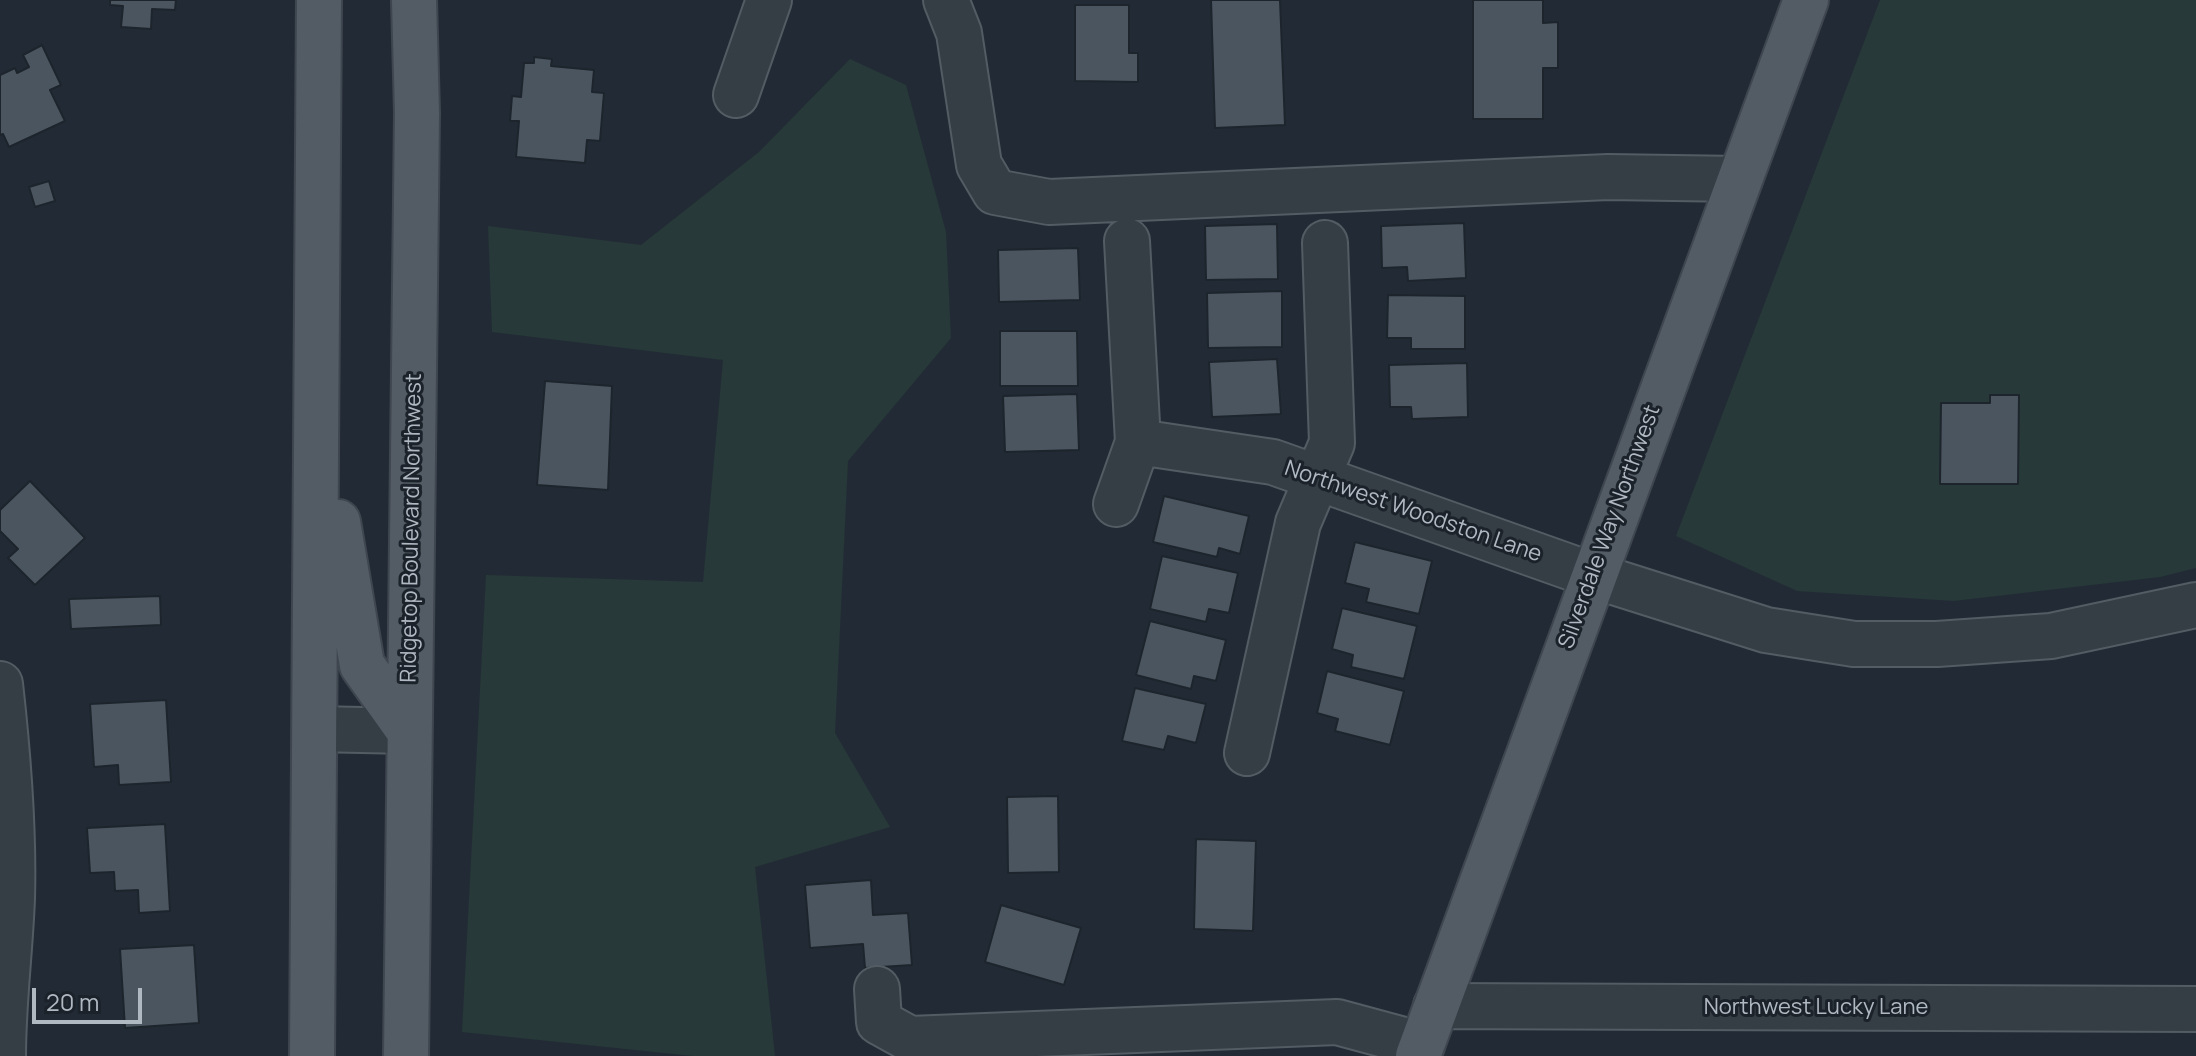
<!DOCTYPE html>
<style>
body{margin:0}
#map{position:relative;width:2196px;height:1056px;overflow:hidden;background:#222b35;font-family:Manrope,sans-serif}
canvas{display:block}
.scale{position:absolute;left:32px;top:988px;width:110px;height:36px;box-sizing:border-box;border:4px solid #b0b8c2;border-top:0;padding-left:10px;font-size:24px;line-height:28px;white-space:nowrap;color:#b0b8c2;-webkit-text-stroke:6px #1b222a;paint-order:stroke}
</style>
<div id="map">
<canvas width="2196" height="1056"></canvas>
<div class="scale">20 m</div>
</div>
<script>
const ctx = document.querySelector('canvas').getContext('2d');
ctx.lineJoin = 'round';
function fillPath(path, color) {
  ctx.fillStyle = color;
  ctx.fill(path, 'evenodd');
}
function stroke(path, color, width, dash) {
  ctx.strokeStyle = color;
  ctx.lineWidth = width;
  ctx.lineCap = dash ? 'butt' : 'round';
  ctx.setLineDash(dash || []);
  ctx.stroke(path);
}
function write(font, color, halo, rows, align = 'center') {
  ctx.font = font + ' Manrope,sans-serif';
  ctx.lineWidth = 6;
  ctx.setLineDash([]);
  ctx.textBaseline = 'middle';
  ctx.strokeStyle = halo;
  ctx.fillStyle = color;
  for (const [text, x, y, turn = 0] of rows) {
    ctx.save();
    ctx.translate(x, y);
    ctx.rotate((+turn || 0) * Math.PI / 180);
    ctx.textAlign = isNaN(turn) ? turn : align;
    if (halo) ctx.strokeText(text, 0, 0);
    ctx.fillText(text, 0, 0);
    ctx.restore();
  }
}
const green = new Path2D(`
 M 1880,0 L 2196,0 L 2196,568 L 2160,577 L 1954,601 L 1797,591 L 1676,536 Z
 M 850,59 L 906,85 L 946,232 L 951,338 L 848,461 L 835,733 L 890,827 L 755,867 L 775,1056 L 693,1056 L 462,1032 L 486,575 L 703,582 L 723,360 L 492,332 L 488,226 L 641,245 L 759,152 Z`);
const building = new Path2D(`
 M 110,0 L 176,0 L 175,10 L 152,9 L 151,29 L 121,27 L 123,6 L 110,5 Z
 M 1211,0 L 1280,0 L 1285,125 L 1215,128 Z
 M 1473,0 L 1543,0 L 1543,23 L 1558,22 L 1558,68 L 1543,68 L 1543,119 L 1473,119 Z
 M 1075,5 L 1129,5 L 1129,53 L 1138,53 L 1138,82 L 1075,81 Z
 M 42,45 L 61,85 L 50,90 L 65,121 L 9,147 L 3,134 L 0,135 L 0,75 L 15,68 L 17,73 L 29,67 L 23,55 Z
 M 534,57 L 552,59 L 551,66 L 594,70 L 592,92 L 604,93 L 600,141 L 587,140 L 585,163 L 516,157 L 519,121 L 510,121 L 512,96 L 521,97 L 524,63 L 534,63 Z
 M 49,181 L 55,201 L 35,207 L 29,187 Z
 M 1464,223 L 1466,278 L 1408,281 L 1407,267 L 1382,268 L 1381,226 Z
 M 1277,224 L 1278,279 L 1206,280 L 1205,226 Z
 M 1078,248 L 1080,300 L 999,302 L 998,250 Z
 M 1282,291 L 1282,347 L 1208,348 L 1207,293 Z
 M 1388,295 L 1465,296 L 1465,349 L 1411,349 L 1411,338 L 1387,338 Z
 M 1000,331 L 1077,331 L 1078,386 L 1000,386 Z
 M 1277,359 L 1281,414 L 1212,417 L 1209,362 Z
 M 1467,363 L 1468,417 L 1412,419 L 1411,407 L 1390,407 L 1389,365 Z
 M 545,381 L 612,386 L 608,490 L 537,485 Z
 M 1077,394 L 1079,450 L 1005,452 L 1003,396 Z
 M 1990,395 L 2019,395 L 2018,484 L 1940,484 L 1941,403 L 1990,403 Z
 M 30,481 L 85,538 L 35,585 L 8,558 L 18,549 L 0,531 L 0,510 Z
 M 1164,496 L 1249,516 L 1240,554 L 1219,548 L 1217,557 L 1153,542 Z
 M 1355,542 L 1432,561 L 1419,614 L 1366,602 L 1369,589 L 1345,583 Z
 M 1162,556 L 1238,573 L 1229,613 L 1209,609 L 1206,622 L 1150,609 Z
 M 160,596 L 161,625 L 71,629 L 69,599 Z
 M 1342,608 L 1417,626 L 1404,679 L 1351,667 L 1353,655 L 1332,649 Z
 M 1150,621 L 1226,640 L 1216,681 L 1194,676 L 1191,689 L 1136,675 Z
 M 1327,671 L 1404,691 L 1390,745 L 1335,731 L 1338,719 L 1317,713 Z
 M 1135,688 L 1206,704 L 1196,743 L 1168,736 L 1164,750 L 1122,741 Z
 M 166,700 L 171,782 L 119,785 L 118,765 L 94,767 L 90,704 Z
 M 1058,796 L 1059,872 L 1008,873 L 1007,797 Z
 M 165,824 L 170,911 L 139,913 L 138,890 L 115,891 L 114,872 L 90,873 L 87,828 Z
 M 1196,839 L 1256,841 L 1253,931 L 1194,929 Z
 M 871,880 L 873,915 L 908,913 L 912,965 L 865,968 L 863,944 L 810,948 L 805,885 Z
 M 1001,905 L 1081,928 L 1064,985 L 985,962 Z
 M 194,945 L 199,1023 L 125,1028 L 120,949 Z`);
const minor = new Path2D(`
 M 946,0 L 959,33 L 979,165 L 995,192 L 1049,202 L 1608,177 L 1740,179
 M 736,95 L 769,0
 M 1138,442 L 1273,462 L 1592,575 L 1766,630 L 1854,644 L 1937,644 L 2051,636 L 2196,605
 M 1116,504 L 1138,442 L 1127,241
 M 0,684 C 8,755 14,826 12,898 C 10,951 3,1003 3,1056
 M 315,729 L 409,731
 M 1247,753 L 1298,523 L 1332,443 L 1325,243
 M 877,989 L 879,1022 L 910,1039 L 1337,1022 L 1422,1045
 M 1436,1006 L 2196,1009`);
const major = new Path2D(`
 M 338,522 L 362,665 L 409,731
 M 312,1056 L 319,0
 M 406,1056 L 417,113 L 414,0
 M 1418,1056 L 1806,0`);
const streetNames = [
 ["Northwest Woodston Lane",1413,512,19],
 ["Silverdale Way Northwest",1610,527,-70],
 ["Ridgetop Boulevard Northwest",412,528,-89],
 ["Northwest Lucky Lane",1816,1008]
];
fillPath(green, '#273938');
fillPath(building, '#4a5560');
stroke(building, '#1d242c', 2);
stroke(minor, '#535b63', 48);
stroke(major, '#3f464f', 48);
stroke(minor, '#353d45', 44);
stroke(major, '#535c65', 44);
write('22px', '#b0b8c2', '#1b222a', streetNames);
</script>
